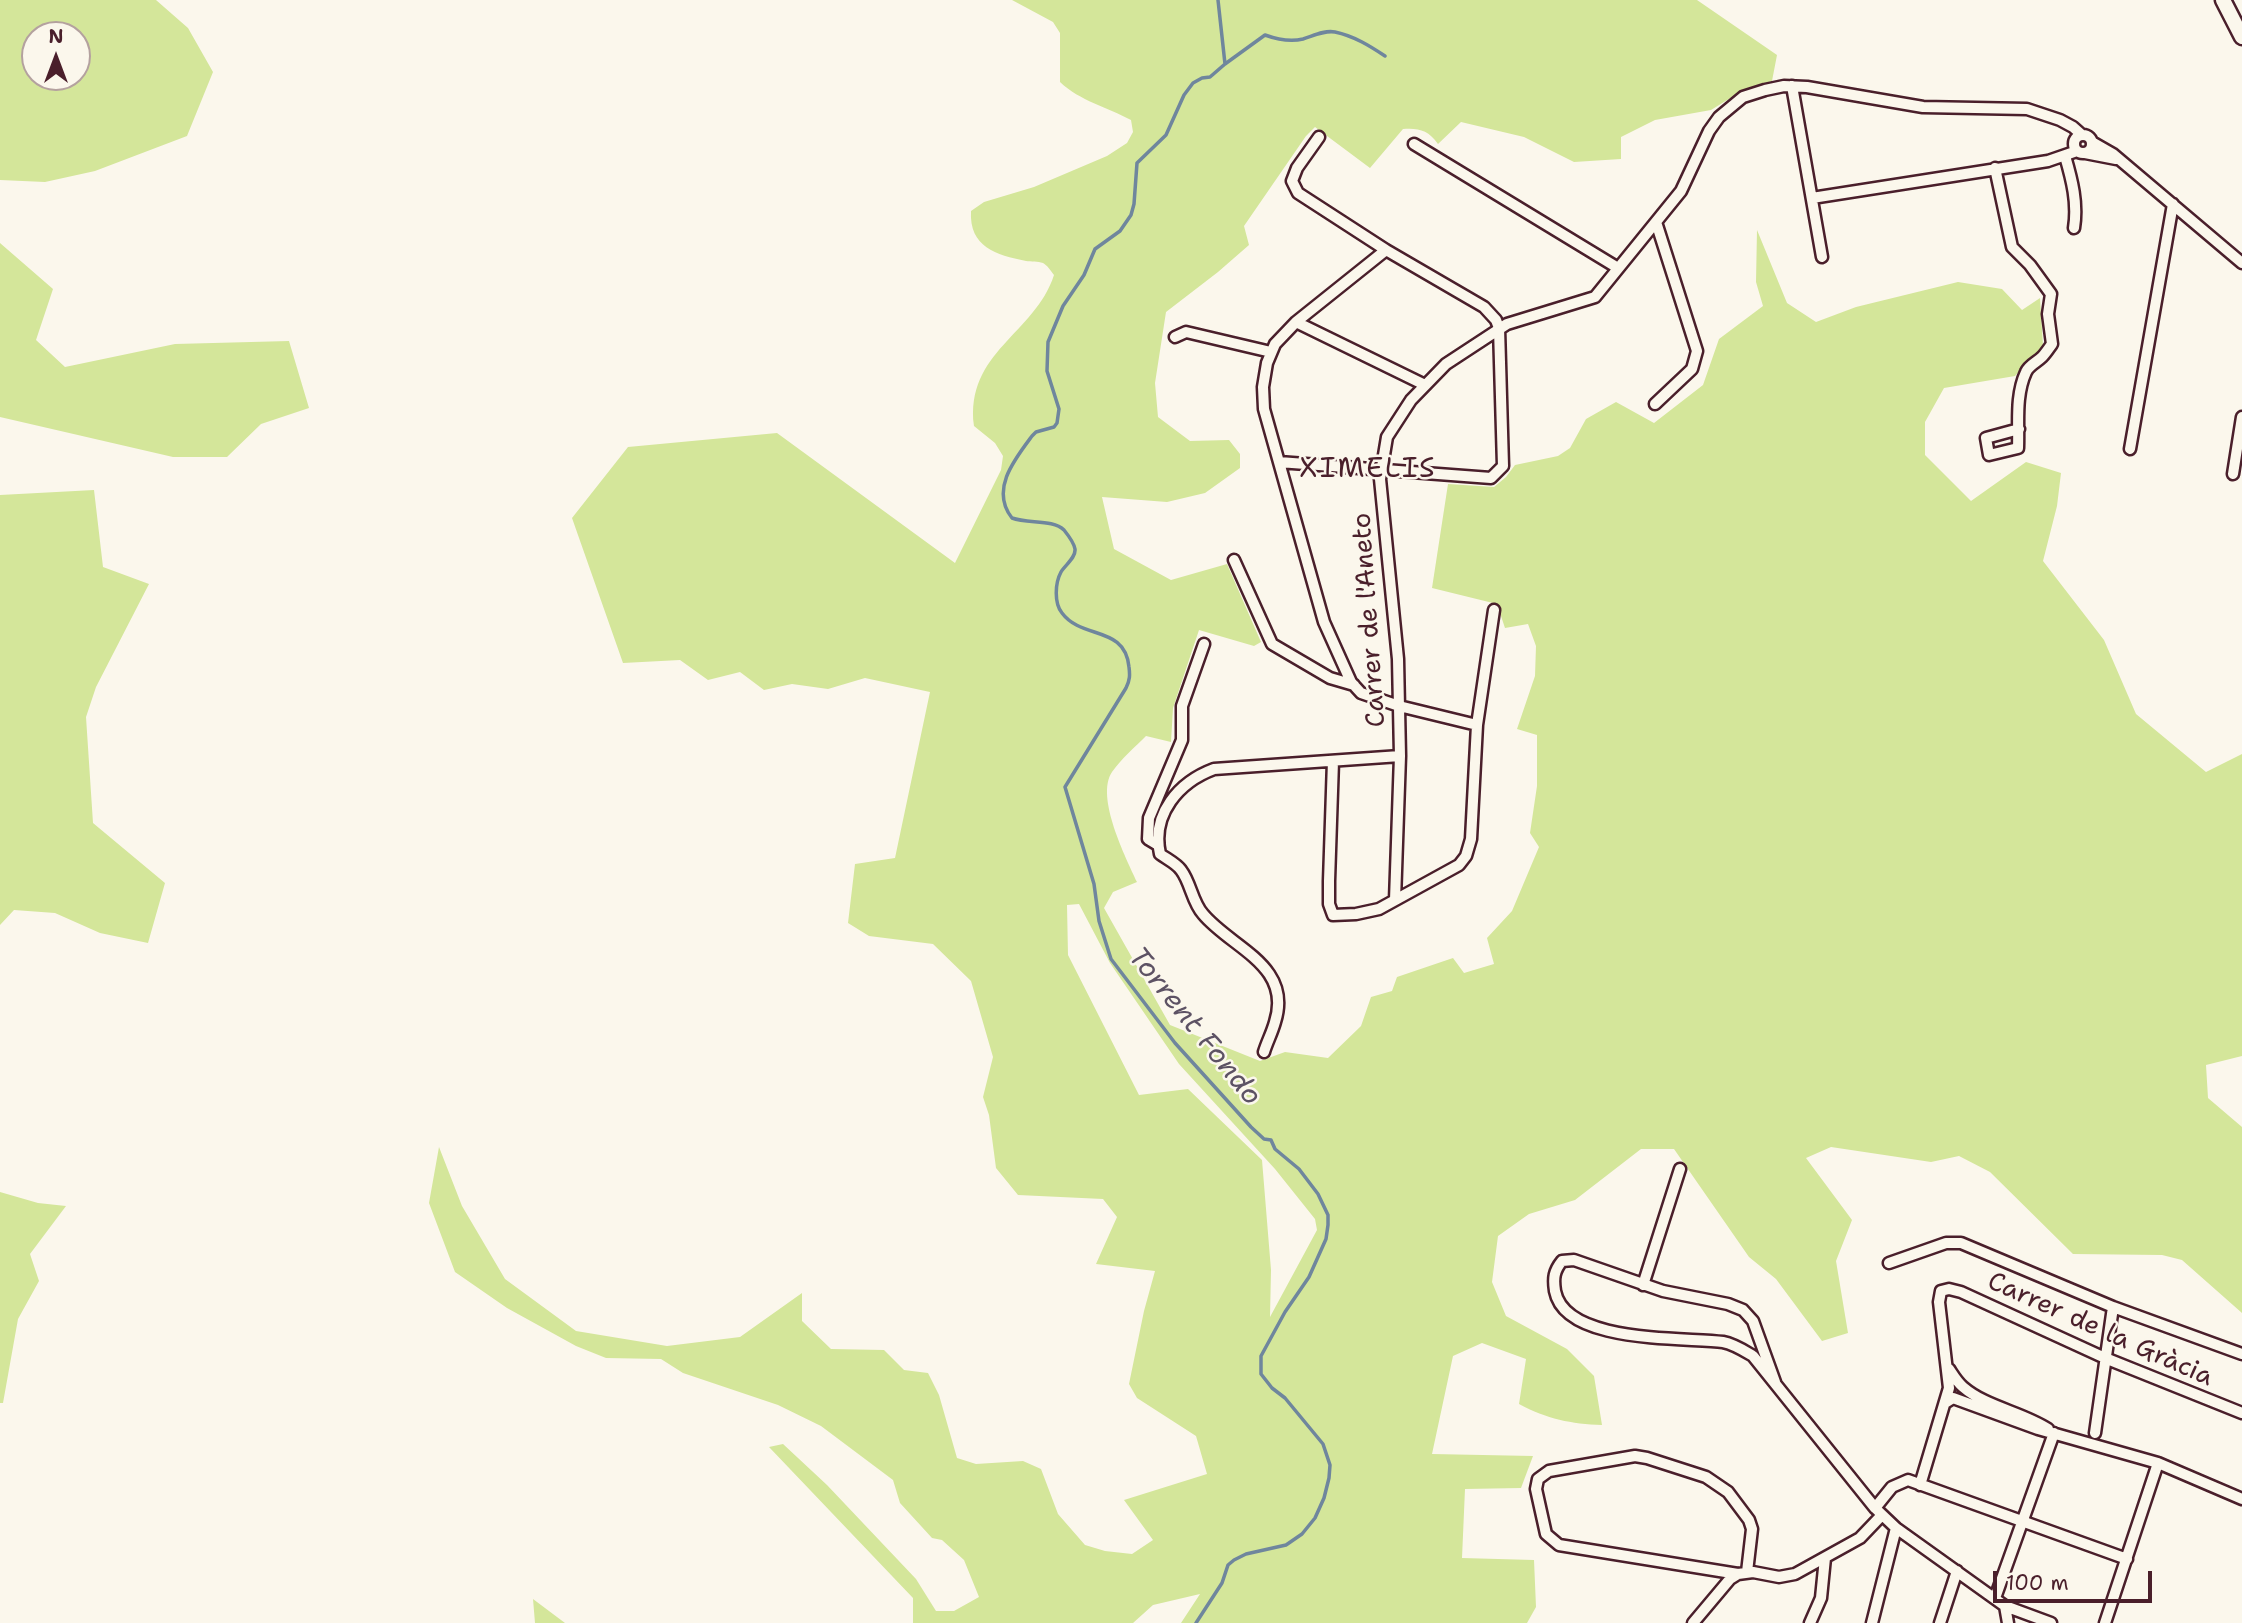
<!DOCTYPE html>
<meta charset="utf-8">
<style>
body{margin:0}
#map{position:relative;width:2242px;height:1623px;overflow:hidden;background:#fbf7ec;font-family:"Shantell Sans",sans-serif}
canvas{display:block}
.north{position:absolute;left:21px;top:21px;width:70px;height:70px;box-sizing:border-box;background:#fbf7ec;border:2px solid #b4a19f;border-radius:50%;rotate:0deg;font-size:19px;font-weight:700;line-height:28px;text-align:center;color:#4a1f2b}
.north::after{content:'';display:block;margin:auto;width:24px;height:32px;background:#4a1f2b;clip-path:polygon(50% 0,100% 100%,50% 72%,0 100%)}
.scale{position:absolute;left:1993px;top:1571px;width:159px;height:32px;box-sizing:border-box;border:4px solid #4a1f2b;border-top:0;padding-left:9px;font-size:21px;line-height:24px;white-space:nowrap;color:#4a1f2b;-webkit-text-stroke:5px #fbf7ec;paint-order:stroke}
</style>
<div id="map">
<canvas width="2242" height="1623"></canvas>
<div class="north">N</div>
<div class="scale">100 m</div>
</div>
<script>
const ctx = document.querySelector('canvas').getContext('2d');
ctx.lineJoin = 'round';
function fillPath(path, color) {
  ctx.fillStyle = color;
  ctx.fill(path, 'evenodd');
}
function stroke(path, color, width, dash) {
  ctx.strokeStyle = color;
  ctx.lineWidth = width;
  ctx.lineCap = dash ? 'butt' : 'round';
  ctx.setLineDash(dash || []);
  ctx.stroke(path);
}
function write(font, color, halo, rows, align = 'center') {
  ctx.font = font + ' "Shantell Sans",sans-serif';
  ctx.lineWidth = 5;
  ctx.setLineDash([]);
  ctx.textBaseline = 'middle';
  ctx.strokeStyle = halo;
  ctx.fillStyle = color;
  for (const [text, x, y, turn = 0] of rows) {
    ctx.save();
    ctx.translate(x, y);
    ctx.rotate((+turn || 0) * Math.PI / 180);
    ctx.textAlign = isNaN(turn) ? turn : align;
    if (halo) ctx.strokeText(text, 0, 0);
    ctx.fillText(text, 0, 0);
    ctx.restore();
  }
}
const green = new Path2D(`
 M 0,0 L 156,0 L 188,28 L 213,72 L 187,136 L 95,171 L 45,182 L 0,180 ZM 35,35 L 77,35 L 77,77 L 35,77 Z
 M 1012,0 L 1697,0 L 1777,55 L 1772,81 L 1745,89 L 1711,110 L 1655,120 L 1621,137 L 1621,159 L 1574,162 L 1524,137 L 1461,122 L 1438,144 C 1428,130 1419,128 1403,129 L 1370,168 L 1315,127 L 1306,136 L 1244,226 L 1249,245 L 1218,272 L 1166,312 L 1155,383 L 1158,417 L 1190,441 L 1229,440 L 1240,454 L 1240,468 L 1205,493 L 1167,502 L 1102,497 L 1114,549 L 1171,580 L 1227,564 L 1261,642 L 1254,646 L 1199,630 L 1173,708 L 1171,742 L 1146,736 C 1135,747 1121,759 1112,772 C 1095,797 1126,858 1137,882 L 1113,892 L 1104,908 L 1170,1025 L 1260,1061 L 1285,1052 L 1328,1058 L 1361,1026 L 1371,997 L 1392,991 L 1397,977 L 1453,958 L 1464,973 L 1494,964 L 1487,938 L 1512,911 L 1539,847 L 1530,833 L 1537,786 L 1537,735 L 1517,729 L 1535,676 L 1536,646 L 1528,624 L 1505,628 L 1497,604 L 1432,588 L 1448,484 L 1494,487 L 1506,477 L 1515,465 L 1558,456 L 1570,448 L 1586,419 L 1616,402 L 1654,423 L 1703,385 L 1719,339 L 1763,306 L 1756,282 L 1757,230 L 1787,303 L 1816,322 L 1856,307 L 1958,282 L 2002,289 L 2022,310 L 2040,298 L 2043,346 L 2015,376 L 1944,388 L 1925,422 L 1925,455 L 1971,501 L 2026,462 L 2061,473 L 2057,506 L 2043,561 L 2104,640 L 2136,714 L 2206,772 L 2242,754 L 2242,1056 L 2206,1065 L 2208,1098 L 2242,1127 L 2242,1313 L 2182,1260 L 2162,1255 L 2073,1254 L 1990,1172 L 1959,1156 L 1931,1162 L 1831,1147 L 1806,1158 L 1852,1220 L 1836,1261 L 1848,1333 L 1822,1341 L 1776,1279 L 1749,1257 L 1674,1149 L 1641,1149 L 1575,1200 L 1529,1214 L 1498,1236 L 1492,1282 L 1506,1316 L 1567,1349 L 1594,1376 L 1602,1425 C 1571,1424 1547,1419 1519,1404 L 1526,1359 L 1482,1343 L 1453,1356 L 1432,1454 L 1533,1456 L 1521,1488 L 1465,1489 L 1462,1558 L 1534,1560 L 1536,1607 L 1527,1623 L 1181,1623 L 1200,1594 L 1153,1605 L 1133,1623 L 913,1623 L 913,1598 L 769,1447 L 783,1444 L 827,1485 L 916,1579 L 936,1611 L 954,1611 L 979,1597 L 964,1560 L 942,1540 L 932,1538 L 900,1503 L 893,1480 L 821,1426 L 778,1405 L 683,1373 L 661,1359 L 606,1358 L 576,1346 L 507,1308 L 455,1272 L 429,1203 L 439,1147 L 462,1206 L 505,1279 L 576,1331 L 667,1346 L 740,1337 L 802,1293 L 802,1321 L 831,1349 L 884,1350 L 904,1370 L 928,1373 L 939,1395 L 957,1458 L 976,1464 L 1023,1461 L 1041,1469 L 1058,1514 L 1085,1545 L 1105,1551 L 1132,1554 L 1153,1540 L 1124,1500 L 1207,1474 L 1196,1436 L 1137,1398 L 1129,1384 L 1144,1311 L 1155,1271 L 1096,1264 L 1117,1217 L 1103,1199 L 1018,1195 L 996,1168 L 989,1115 L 983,1097 L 993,1057 L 971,981 L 933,944 L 869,936 L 848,923 L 855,864 L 895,858 L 930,692 L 865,678 L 828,689 L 792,684 L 764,690 L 740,672 L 708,680 L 680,660 L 623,663 L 572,518 L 628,447 L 777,433 L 955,563 L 1001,470 L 1003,456 L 995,443 L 974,426 C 965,352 1035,334 1054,275 C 1051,271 1047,265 1043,263 C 1038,261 1031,262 1026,261 C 996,255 969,247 971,211 L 984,202 L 1034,187 L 1107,156 L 1127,143 L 1133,132 L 1131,120 C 1107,107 1080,101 1060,82 L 1060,33 L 1053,22 ZM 1079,904 L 1110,963 L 1179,1064 L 1275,1169 L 1315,1219 L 1317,1230 L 1270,1317 L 1271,1270 L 1262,1160 L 1188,1089 L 1139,1095 L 1068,955 L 1067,905 Z
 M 0,243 L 53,289 L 36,340 L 65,367 L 175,344 L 289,341 L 309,408 L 261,424 L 227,457 L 173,457 L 0,417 Z
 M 94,490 L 103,567 L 149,584 L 96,687 L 86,717 L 93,823 L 165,883 L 148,943 L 100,933 L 55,913 L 14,910 L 0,925 L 0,495 Z
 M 0,1192 L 38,1203 L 66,1206 L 30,1254 L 39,1281 L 18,1319 L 3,1403 L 0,1403 Z
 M 533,1599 L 565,1623 L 535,1623 Z`);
const stream = new Path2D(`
 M 1225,64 L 1265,35 C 1276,39 1291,42 1303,39 C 1313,36 1324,30 1335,32 C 1354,36 1370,46 1385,56
 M 1196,1623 L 1222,1583 L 1228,1565 L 1234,1560 L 1246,1554 L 1286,1545 L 1302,1534 L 1315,1518 L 1324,1498 L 1329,1478 L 1330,1465 L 1323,1444 L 1285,1398 L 1272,1388 L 1261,1374 L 1261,1356 L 1285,1312 L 1309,1277 L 1326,1239 L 1328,1225 L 1328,1215 L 1318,1194 L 1299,1169 L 1275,1149 L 1271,1140 L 1264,1139 L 1251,1127 L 1175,1043 L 1111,959 L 1099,921 L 1094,884 L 1065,787 L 1126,688 C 1130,680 1130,675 1129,667 C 1125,625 1082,640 1062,613 C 1054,603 1055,583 1061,572 C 1065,565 1076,558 1075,549 C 1074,543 1068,535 1064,530 C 1053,519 1028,524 1012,518 C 990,490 1014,460 1032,436 L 1036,432 L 1054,427 L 1057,423 L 1059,409 L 1047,371 L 1048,342 L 1063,306 L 1084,275 L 1095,249 L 1120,231 L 1131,215 L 1134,204 L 1137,163 L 1166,135 L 1184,95 L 1193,83 L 1202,78 L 1210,77 L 1225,64 L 1218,0`);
const street = new Path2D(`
 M 1792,86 L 1822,257
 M2074 144a9 9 0 1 1 18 0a9 9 0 1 1-18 0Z
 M 2092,142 L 2113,154 L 2242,263
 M 1414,144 L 1618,268
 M 2085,153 L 2116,159
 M 2065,156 C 2072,180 2078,203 2074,228
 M 1995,168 L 2012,247 L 2030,265 L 2051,294 L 2048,314 L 2052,344 C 2049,348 2046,353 2042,357 C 2037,362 2029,365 2026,372 C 2015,396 2019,423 2018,448 L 1989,455 L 1986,438 L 2019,429
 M 1812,198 L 2048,161 L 2077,151
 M 1386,250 L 1296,322 L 1275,344 L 1267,363 L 1263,387 L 1264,409 L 1324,622 L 1351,682 L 1361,693 L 1399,706 L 1477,725
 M 1296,322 L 1425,385
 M 1175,337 L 1186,332 L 1271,352
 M 1655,404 L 1692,369 L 1697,351 L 1656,222
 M 2130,449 L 2173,204
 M 1279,462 L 1491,478 L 1503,466 L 1499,328 L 1496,320 L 1484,307 L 1386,250 L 1298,193 L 1292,181 L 1297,168 L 1319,137
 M 2233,474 L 2242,417
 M 1234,560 L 1272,644 L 1330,678 L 1354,685
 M 1333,761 L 1329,881 L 1329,904 L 1333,915 L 1356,914 L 1379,909 L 1459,865 L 1466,856 L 1471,839 L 1477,725 L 1494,610
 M 1158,845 L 1148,839 L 1149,818 L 1182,740 L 1182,706 L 1204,644
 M 1395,900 L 1400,756 L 1398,659 L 1380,479 L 1387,437 L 1411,400 L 1446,364 L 1507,324 L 1595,297 L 1681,191 L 1709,131 L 1719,117 L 1743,97 L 1765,90 L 1784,86 L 1807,87 L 1923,107 L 2027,109 L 2060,120 L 2073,127 L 2082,135
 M 1264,1052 C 1267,1042 1272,1033 1275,1022 C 1293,965 1231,948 1203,914 C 1192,902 1191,883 1181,870 C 1177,864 1167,859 1160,854 C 1151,814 1179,782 1214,769 L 1400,756
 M 1889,1263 L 1946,1243 L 1961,1243 L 2113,1307 L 2242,1354
 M 1643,1285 L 1680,1169
 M 1949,1369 C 1953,1375 1957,1382 1963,1387 C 1986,1407 2022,1412 2048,1429
 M 1775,1382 L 1753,1321 L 1743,1310 L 1728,1304 L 1663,1291 L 1574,1260 L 1562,1261 C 1554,1271 1553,1278 1555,1291 C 1565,1344 1683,1337 1723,1342 C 1734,1344 1743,1350 1753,1356 L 1875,1508 L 1896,1528 L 2005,1606 L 2051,1623
 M 1945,1403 L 1953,1398 L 2038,1429 L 2158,1463 L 2242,1499
 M 2095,1433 L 2113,1307
 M 1920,1485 L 1949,1388 L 1939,1302 L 1941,1291 L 1949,1289 L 1961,1292 L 2105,1358 L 2242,1413
 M 1875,1508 L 1892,1487 L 1908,1480 L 2127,1559
 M 1747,1572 L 1752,1529 L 1749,1520 L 1728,1492 L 1706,1477 L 1647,1458 L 1635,1456 L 1549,1471 L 1538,1479 L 1536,1489 L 1546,1534 L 1559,1545 L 1738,1574 L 1753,1572 L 1779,1577 L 1795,1574 L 1860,1538 L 1882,1515
 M 1995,1598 L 2054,1433
 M 2005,1606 L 2008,1623
 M 1693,1623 L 1730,1579 L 1738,1574
 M 1810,1623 L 1821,1598 L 1825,1558
 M 1872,1623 L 1896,1528
 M 1940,1623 L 1957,1571
 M 2105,1623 L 2158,1463`);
const secondary = new Path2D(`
 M 2223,0 L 2242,37`);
const streetNames = [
 ["Carrer de l'Aneto",1370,620,-94],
 ["Carrer de la Gràcia",2100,1330,24]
];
const neighbourhoodNames = [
 ["XIMELIS",1368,470]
];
const waterNames = [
 ["Torrent Fondo",1194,1027,51]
];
fillPath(green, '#d4e69a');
stroke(stream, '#6f869d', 3.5);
stroke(street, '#4a1f2b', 15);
stroke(secondary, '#4a1f2b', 19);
stroke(street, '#fbf7ec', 10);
stroke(secondary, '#fbf7ec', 14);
write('26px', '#4a1f2b', '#fbf7ec', streetNames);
ctx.letterSpacing = '2px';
write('28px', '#4a1f2b', '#fbf7ec', neighbourhoodNames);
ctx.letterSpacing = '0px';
write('italic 28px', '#5d5264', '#fbf7ec', waterNames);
</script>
